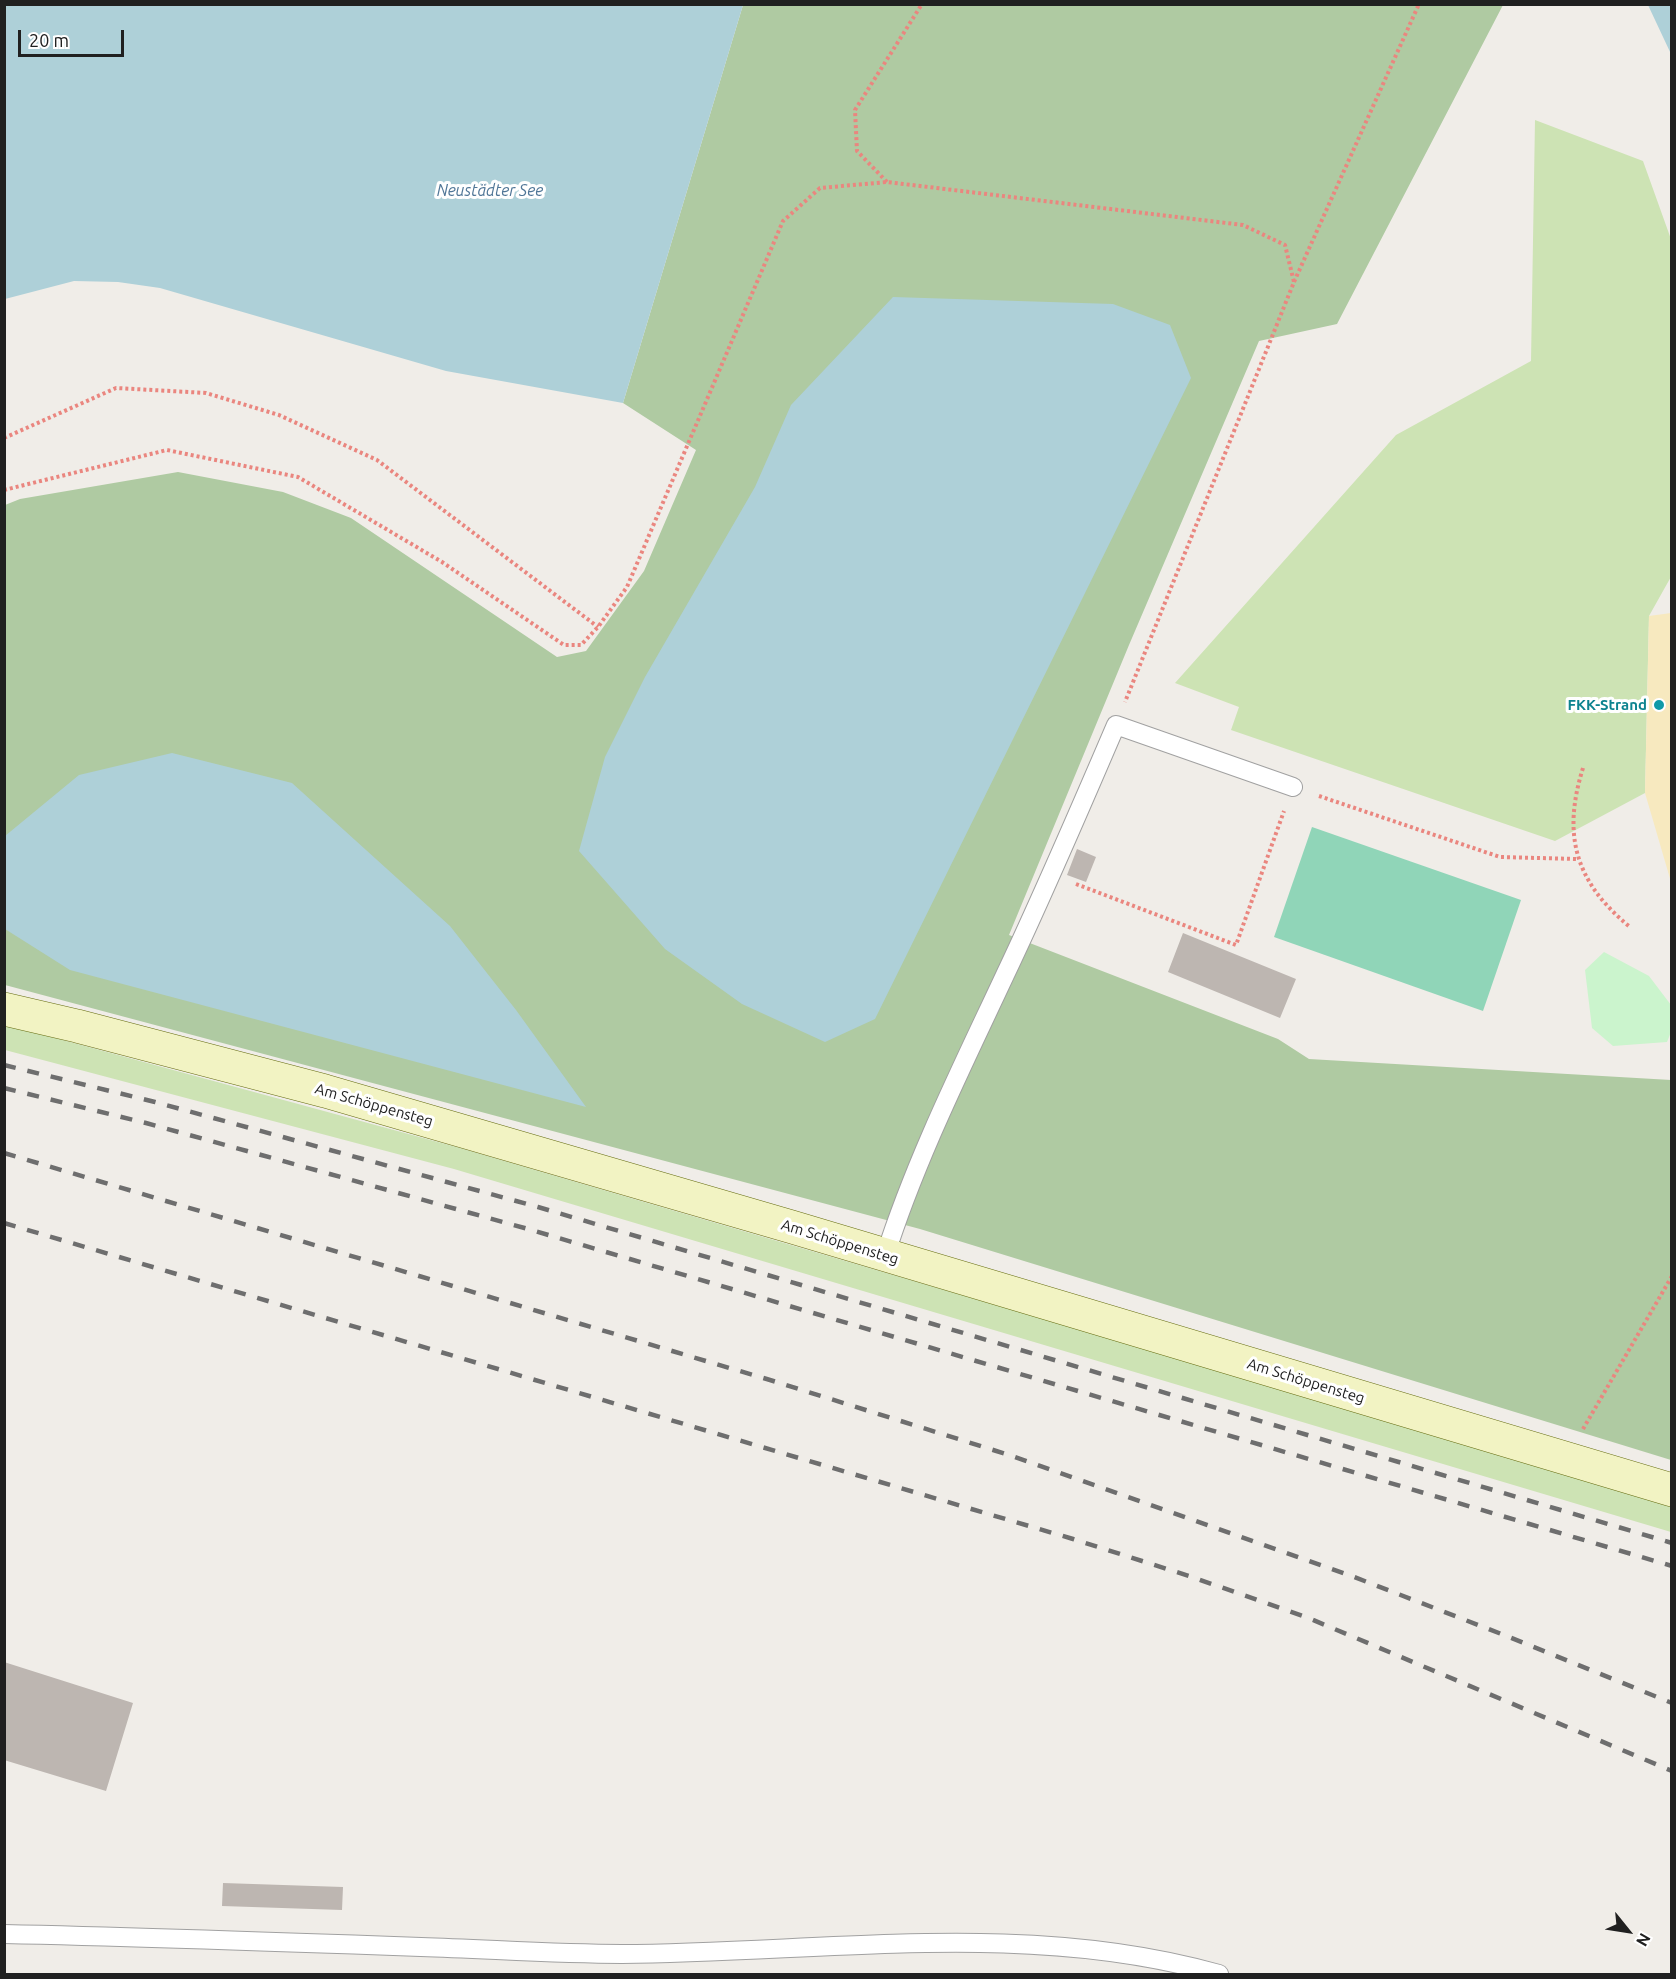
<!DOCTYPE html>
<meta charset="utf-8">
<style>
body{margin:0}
#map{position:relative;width:1676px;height:1979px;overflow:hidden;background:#f0ede8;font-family:Ubuntu,sans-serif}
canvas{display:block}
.frame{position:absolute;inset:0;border:6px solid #202020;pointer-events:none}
.north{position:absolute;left:1598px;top:1901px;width:60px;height:60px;-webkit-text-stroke:4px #fff;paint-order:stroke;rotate:120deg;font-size:16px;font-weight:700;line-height:24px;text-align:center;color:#202020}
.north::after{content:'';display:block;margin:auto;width:21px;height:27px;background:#202020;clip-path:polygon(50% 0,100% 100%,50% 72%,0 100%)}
.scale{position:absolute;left:18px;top:30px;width:106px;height:27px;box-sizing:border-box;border:3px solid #202020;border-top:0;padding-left:8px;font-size:18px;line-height:21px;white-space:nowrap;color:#202020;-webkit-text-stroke:4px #fff;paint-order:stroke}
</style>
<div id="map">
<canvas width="1676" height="1979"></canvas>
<div class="frame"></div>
<div class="north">N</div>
<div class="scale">20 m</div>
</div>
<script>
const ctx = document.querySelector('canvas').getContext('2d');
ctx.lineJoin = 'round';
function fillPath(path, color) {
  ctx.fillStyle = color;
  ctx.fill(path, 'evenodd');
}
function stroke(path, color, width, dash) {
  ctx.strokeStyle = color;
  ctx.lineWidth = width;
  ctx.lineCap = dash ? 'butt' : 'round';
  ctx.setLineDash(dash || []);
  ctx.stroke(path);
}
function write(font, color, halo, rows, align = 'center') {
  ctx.font = font + ' Ubuntu,sans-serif';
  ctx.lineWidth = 6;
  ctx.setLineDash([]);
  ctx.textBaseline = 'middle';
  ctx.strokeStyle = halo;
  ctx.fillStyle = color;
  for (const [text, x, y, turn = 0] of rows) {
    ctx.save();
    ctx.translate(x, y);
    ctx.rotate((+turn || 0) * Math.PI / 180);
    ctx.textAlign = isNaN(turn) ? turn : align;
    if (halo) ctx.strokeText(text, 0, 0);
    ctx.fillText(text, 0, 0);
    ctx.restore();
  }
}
const grass = new Path2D(`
 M 1535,120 L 1643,161 L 1672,242 L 1672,575 L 1649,616 L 1645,793 L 1555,841 L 1231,730 L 1239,707 L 1175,683 L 1396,435 L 1531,361 Z
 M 4,1024 L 460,1148 L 1671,1503 L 1671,1532 L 454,1169 L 5,1050 Z`);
const forest = new Path2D(`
 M 743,5 L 1503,5 L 1337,324 L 1259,341 L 1129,645 L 1009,935 L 1278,1039 L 1309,1059 L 1671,1080 L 1671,1460 L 920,1229 L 5,985 L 5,505 L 20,499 L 178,472 L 283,492 L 351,518 L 557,657 L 586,651 L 644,571 L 696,450 L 623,403 Z`);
const sand = new Path2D(`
 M 1671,613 L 1672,613 L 1671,882 L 1645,793 L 1649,616 Z`);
const park = new Path2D(`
 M 1604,952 L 1649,976 L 1671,1005 L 1671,1032 L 1667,1042 L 1613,1046 L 1592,1028 L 1585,970 Z`);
const pitch = new Path2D(`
 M 1312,827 L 1521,900 L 1483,1011 L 1274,937 Z`);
const water = new Path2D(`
 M 5,4 L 743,4 L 743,5 L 623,403 L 446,371 L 160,288 L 118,282 L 74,281 L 5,299 Z
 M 1648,5 L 1671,5 L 1671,54 Z
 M 893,297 L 1113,304 L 1170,325 L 1191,378 L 875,1019 L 825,1042 L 742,1004 L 665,949 L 579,851 L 605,757 L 645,677 L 755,487 L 791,405 Z
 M 172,753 L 292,783 L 450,926 L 516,1010 L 586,1107 L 70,970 L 5,929 L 5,836 L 79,775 Z`);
const building = new Path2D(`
 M 1077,849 L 1096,857 L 1086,882 L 1067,875 Z
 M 1183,933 L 1296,979 L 1280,1018 L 1168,972 Z
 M 4,1662 L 133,1703 L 106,1791 L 4,1760 Z
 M 223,1883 L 343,1887 L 342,1910 L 222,1906 Z`);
const path = new Path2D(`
 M 887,182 L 857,151 L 855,110 L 922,4
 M 1294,282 L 1419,4
 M 4,438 L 116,388 L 206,393 L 279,415 L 377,460 L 598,627
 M 4,490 L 167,450 L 298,477 L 442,562 L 564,645 L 581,645 L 598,627 L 627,587 L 783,221 L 820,188 L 887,182 L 1243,225 L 1285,245 L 1294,282 L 1125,702
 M 1583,768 C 1562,835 1575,882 1630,927
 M 1319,796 L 1500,857 L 1577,859
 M 1076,884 L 1236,945 L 1284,811
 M 1583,1429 L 1672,1276`);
const lane = new Path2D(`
 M 885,1256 C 916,1159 962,1067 1005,975 C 1044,893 1080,809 1116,725 L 1293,787
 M 4,1934 C 143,1937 282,1942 421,1947 C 488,1949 555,1954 622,1954 C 821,1953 1025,1919 1219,1974`);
const secondary = new Path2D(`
 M 4,1009 L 77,1026 L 325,1091 L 792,1227 L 1672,1490`);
const rail = new Path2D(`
 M 4,1065 L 155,1102 L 538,1207 L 1672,1543
 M 4,1088 L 146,1123 L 528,1229 L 1672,1566
 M 4,1153 L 770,1380 L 1006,1454 L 1349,1575 L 1504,1635 L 1672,1703
 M 4,1223 L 1073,1539 L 1189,1576 L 1306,1617 L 1672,1771`);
const markers = [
 [1659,705,6,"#0f9aa8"]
];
const cultureNames = [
 ["FKK-Strand",1647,705]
];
const streetNames = [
 ["Am Schöppensteg",374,1105,16],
 ["Am Schöppensteg",840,1242,17],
 ["Am Schöppensteg",1306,1381,17]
];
const waterNames = [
 ["Neustädter See",490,191]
];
fillPath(grass, '#cde3b4');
fillPath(forest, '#afcaa2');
fillPath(sand, '#f7e9bf');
fillPath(park, '#cbf4cd');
fillPath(pitch, '#90d5b8');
fillPath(water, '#aed0d8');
fillPath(building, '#bdb6b1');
stroke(lane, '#a1a1a1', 20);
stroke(secondary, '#666d12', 34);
stroke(path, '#ea867f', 4, [3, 3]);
stroke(lane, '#fff', 18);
stroke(secondary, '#f2f3c3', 33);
stroke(rail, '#6e6e6e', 4.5, [12, 12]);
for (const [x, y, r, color] of markers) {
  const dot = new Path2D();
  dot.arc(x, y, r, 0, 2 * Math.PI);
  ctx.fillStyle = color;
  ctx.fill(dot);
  stroke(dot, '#fff', 2);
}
write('bold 15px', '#0d838f', '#fff', cultureNames, 'right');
write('15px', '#202020', '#fff', streetNames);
write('italic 16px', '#507697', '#fff', waterNames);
</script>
